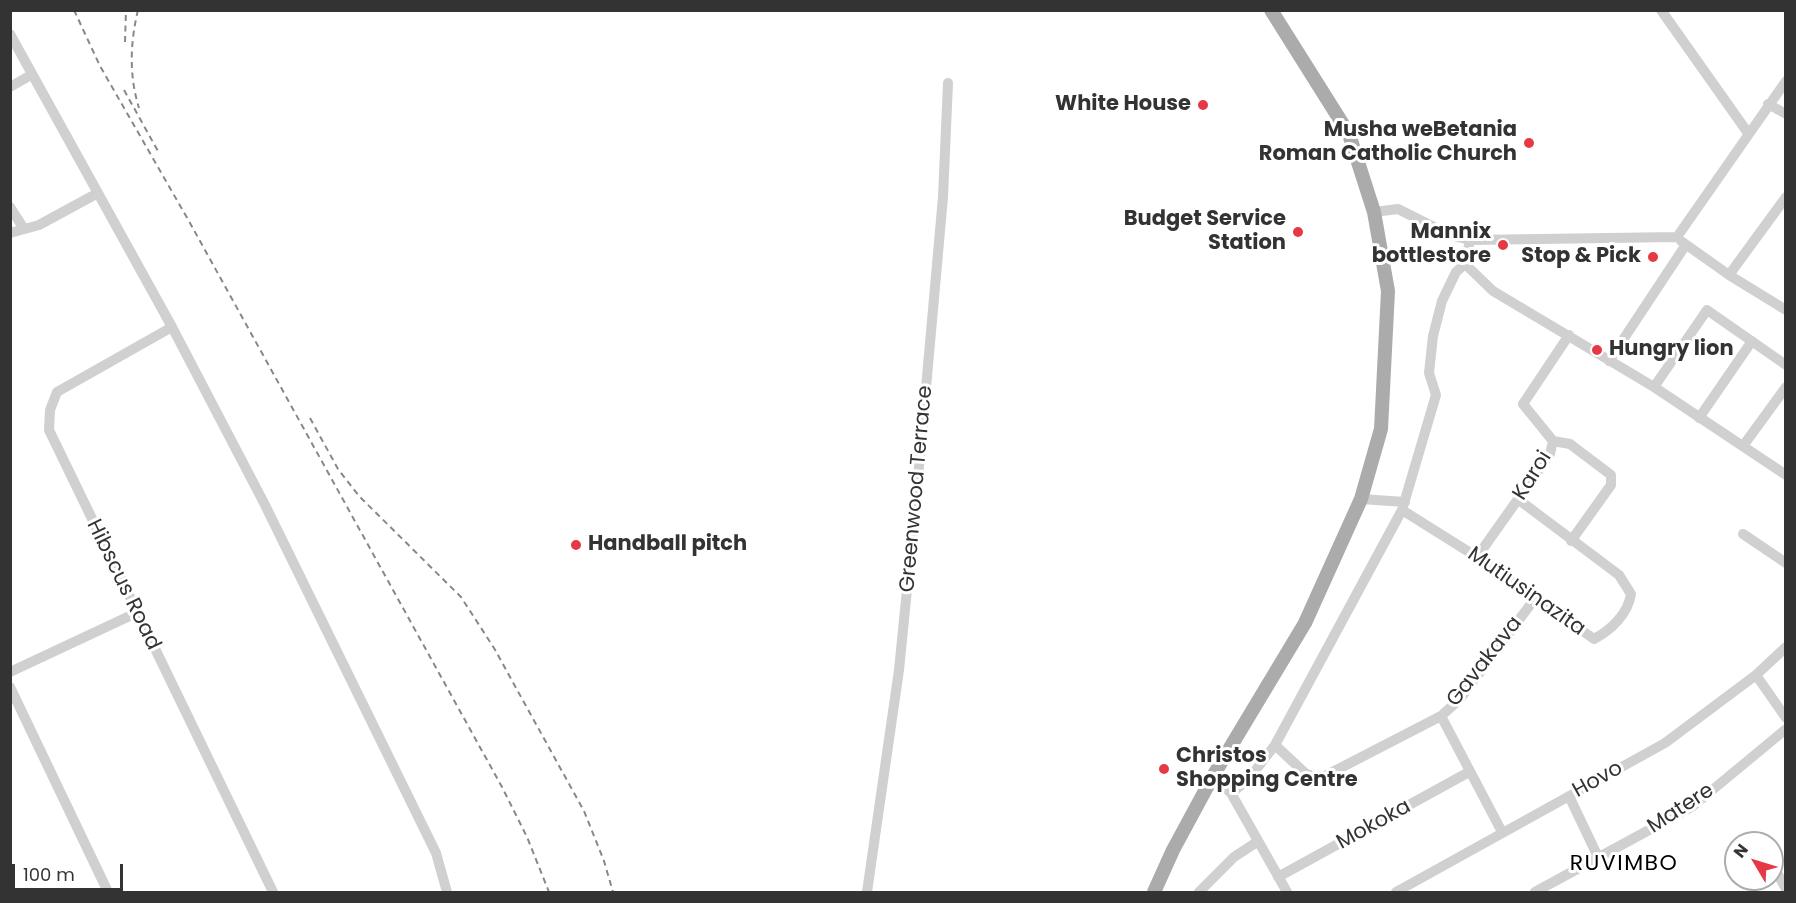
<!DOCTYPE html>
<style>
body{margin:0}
#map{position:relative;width:1796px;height:903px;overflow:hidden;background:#fff;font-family:Poppins,sans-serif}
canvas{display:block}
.frame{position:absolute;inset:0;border:12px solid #333;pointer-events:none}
.north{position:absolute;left:1724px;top:831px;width:60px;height:60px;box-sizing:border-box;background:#fff;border:2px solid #adadad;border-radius:50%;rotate:308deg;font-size:16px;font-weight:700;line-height:24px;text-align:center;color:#333}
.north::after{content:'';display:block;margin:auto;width:21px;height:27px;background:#e63946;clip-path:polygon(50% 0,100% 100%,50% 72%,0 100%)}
.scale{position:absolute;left:12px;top:864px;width:111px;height:27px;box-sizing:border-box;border:3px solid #333;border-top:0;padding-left:8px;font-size:18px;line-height:21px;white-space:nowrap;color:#333;-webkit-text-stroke:4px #fff;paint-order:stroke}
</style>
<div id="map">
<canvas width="1796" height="903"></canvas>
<div class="frame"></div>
<div class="north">N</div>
<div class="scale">100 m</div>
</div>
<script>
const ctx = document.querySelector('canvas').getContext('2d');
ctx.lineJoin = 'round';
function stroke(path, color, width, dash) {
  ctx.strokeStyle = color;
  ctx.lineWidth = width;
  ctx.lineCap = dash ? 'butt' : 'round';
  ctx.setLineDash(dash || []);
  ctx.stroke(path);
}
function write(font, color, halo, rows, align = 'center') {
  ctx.font = font + ' Poppins,sans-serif';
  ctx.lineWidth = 6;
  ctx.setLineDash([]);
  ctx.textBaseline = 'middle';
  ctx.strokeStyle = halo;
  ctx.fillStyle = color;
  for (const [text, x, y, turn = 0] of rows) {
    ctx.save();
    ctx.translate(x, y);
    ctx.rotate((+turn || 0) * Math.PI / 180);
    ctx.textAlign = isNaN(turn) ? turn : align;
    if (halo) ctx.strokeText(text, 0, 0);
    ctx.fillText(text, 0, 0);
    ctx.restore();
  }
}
const minor = new Path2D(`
 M 1661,10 L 1748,133
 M 10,34 L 172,327 L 264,503 L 436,853 L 447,892
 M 10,87 L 31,75
 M 1768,104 L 1786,114
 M 10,207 L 24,229
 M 1374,212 L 1398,209 L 1450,235 L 1470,240 L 1677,237 L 1786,81
 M 10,233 L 39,225 L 98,193
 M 1470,240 L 1465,264 L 1493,291 L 1654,387 L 1786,475
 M 1681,241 L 1729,275 L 1786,310
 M 1729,275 L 1786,197
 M 172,327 L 57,392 L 50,410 L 49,430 L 273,892
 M 1609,361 L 1685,246
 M 1654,387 L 1707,310 L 1786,365
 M 1699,418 L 1752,341
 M 1553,441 L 1570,444 L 1611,475 L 1611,485 L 1571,541
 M 1743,446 L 1786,387
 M 1361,499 L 1405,502
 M 1402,510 L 1477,557 L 1594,639 C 1611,630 1628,614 1631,594 L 1619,575 L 1519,500
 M 1743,534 L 1786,563
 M 1477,557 L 1550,454 L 1553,441 L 1523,404 L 1569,335
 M 10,672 L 136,613
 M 1756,675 L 1786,718
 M 10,687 L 108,892
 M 1441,716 L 1502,832
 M 1275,745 L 1305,773 L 1319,779 L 1441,716 L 1460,699 L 1536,597
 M 1213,776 L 1231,793 L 1287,892
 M 1231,793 L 1248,780 L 1275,745 L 1402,510 L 1436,395 L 1429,373 L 1433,336 L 1442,301 L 1456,272 L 1465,264
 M 1569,796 L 1599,859
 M 1774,867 L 1786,889
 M 1278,877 L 1469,772
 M 867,892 L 899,670 L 917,489 L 943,197 L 948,83
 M 1199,892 L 1234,857 L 1257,842
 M 1396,892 L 1665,743 L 1756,675 L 1786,647
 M 1535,892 L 1693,806 L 1786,729`);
const major = new Path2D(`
 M 1154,892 L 1173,850 L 1213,776 L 1305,623 L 1361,499 L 1381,429 L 1388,291 L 1374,212 L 1349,134 L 1271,10`);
const rail = new Path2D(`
 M 74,10 L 100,66 L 190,223 L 502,787 L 527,837 L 549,892
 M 138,10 C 130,43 129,76 139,108
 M 125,42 L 126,10
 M 124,90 L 159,153
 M 310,418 L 338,469 L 359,496 L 461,597 L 494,648 L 584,811 L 604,861 L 613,892`);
const markers = [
 [1203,105,6,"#e63946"],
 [1529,143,6,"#e63946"],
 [1298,232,6,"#e63946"],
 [1503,245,6,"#e63946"],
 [1653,257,6,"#e63946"],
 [1597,350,6,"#e63946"],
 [576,545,6,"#e63946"],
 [1164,769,6,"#e63946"]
];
const poiNames = [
 ["White House",1191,105],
 ["Musha weBetania",1517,131],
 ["Roman Catholic Church",1517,155],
 ["Budget Service",1286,220],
 ["Station",1286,244],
 ["Mannix",1491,233],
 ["bottlestore",1491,257],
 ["Stop & Pick",1641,257],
 ["Hungry lion",1609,350,"left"],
 ["Handball pitch",588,545,"left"],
 ["Christos",1176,757,"left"],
 ["Shopping Centre",1176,781,"left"]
];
const streetNames = [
 ["Karoi",1533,476,-58],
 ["Greenwood Terrace",917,489,-85],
 ["Hibscus Road",123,585,64],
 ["Mutiusinazita",1526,592,35],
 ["Gavakava",1485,662,-52],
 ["Hovo",1598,780,-29],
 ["Matere",1681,809,-33],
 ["Mokoka",1374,825,-29]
];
const neighbourhoodNames = [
 ["RUVIMBO",1624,864]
];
stroke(minor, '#d0d0d0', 10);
stroke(major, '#ababab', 14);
stroke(rail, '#888', 2, [6, 4.5]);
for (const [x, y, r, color] of markers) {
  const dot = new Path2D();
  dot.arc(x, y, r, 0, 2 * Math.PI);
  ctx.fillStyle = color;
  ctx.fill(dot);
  stroke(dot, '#fff', 2);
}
write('bold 21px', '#333', '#fff', poiNames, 'right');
write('21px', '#333', '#fff', streetNames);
ctx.letterSpacing = '1.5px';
write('22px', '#000', '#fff', neighbourhoodNames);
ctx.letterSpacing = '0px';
</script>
